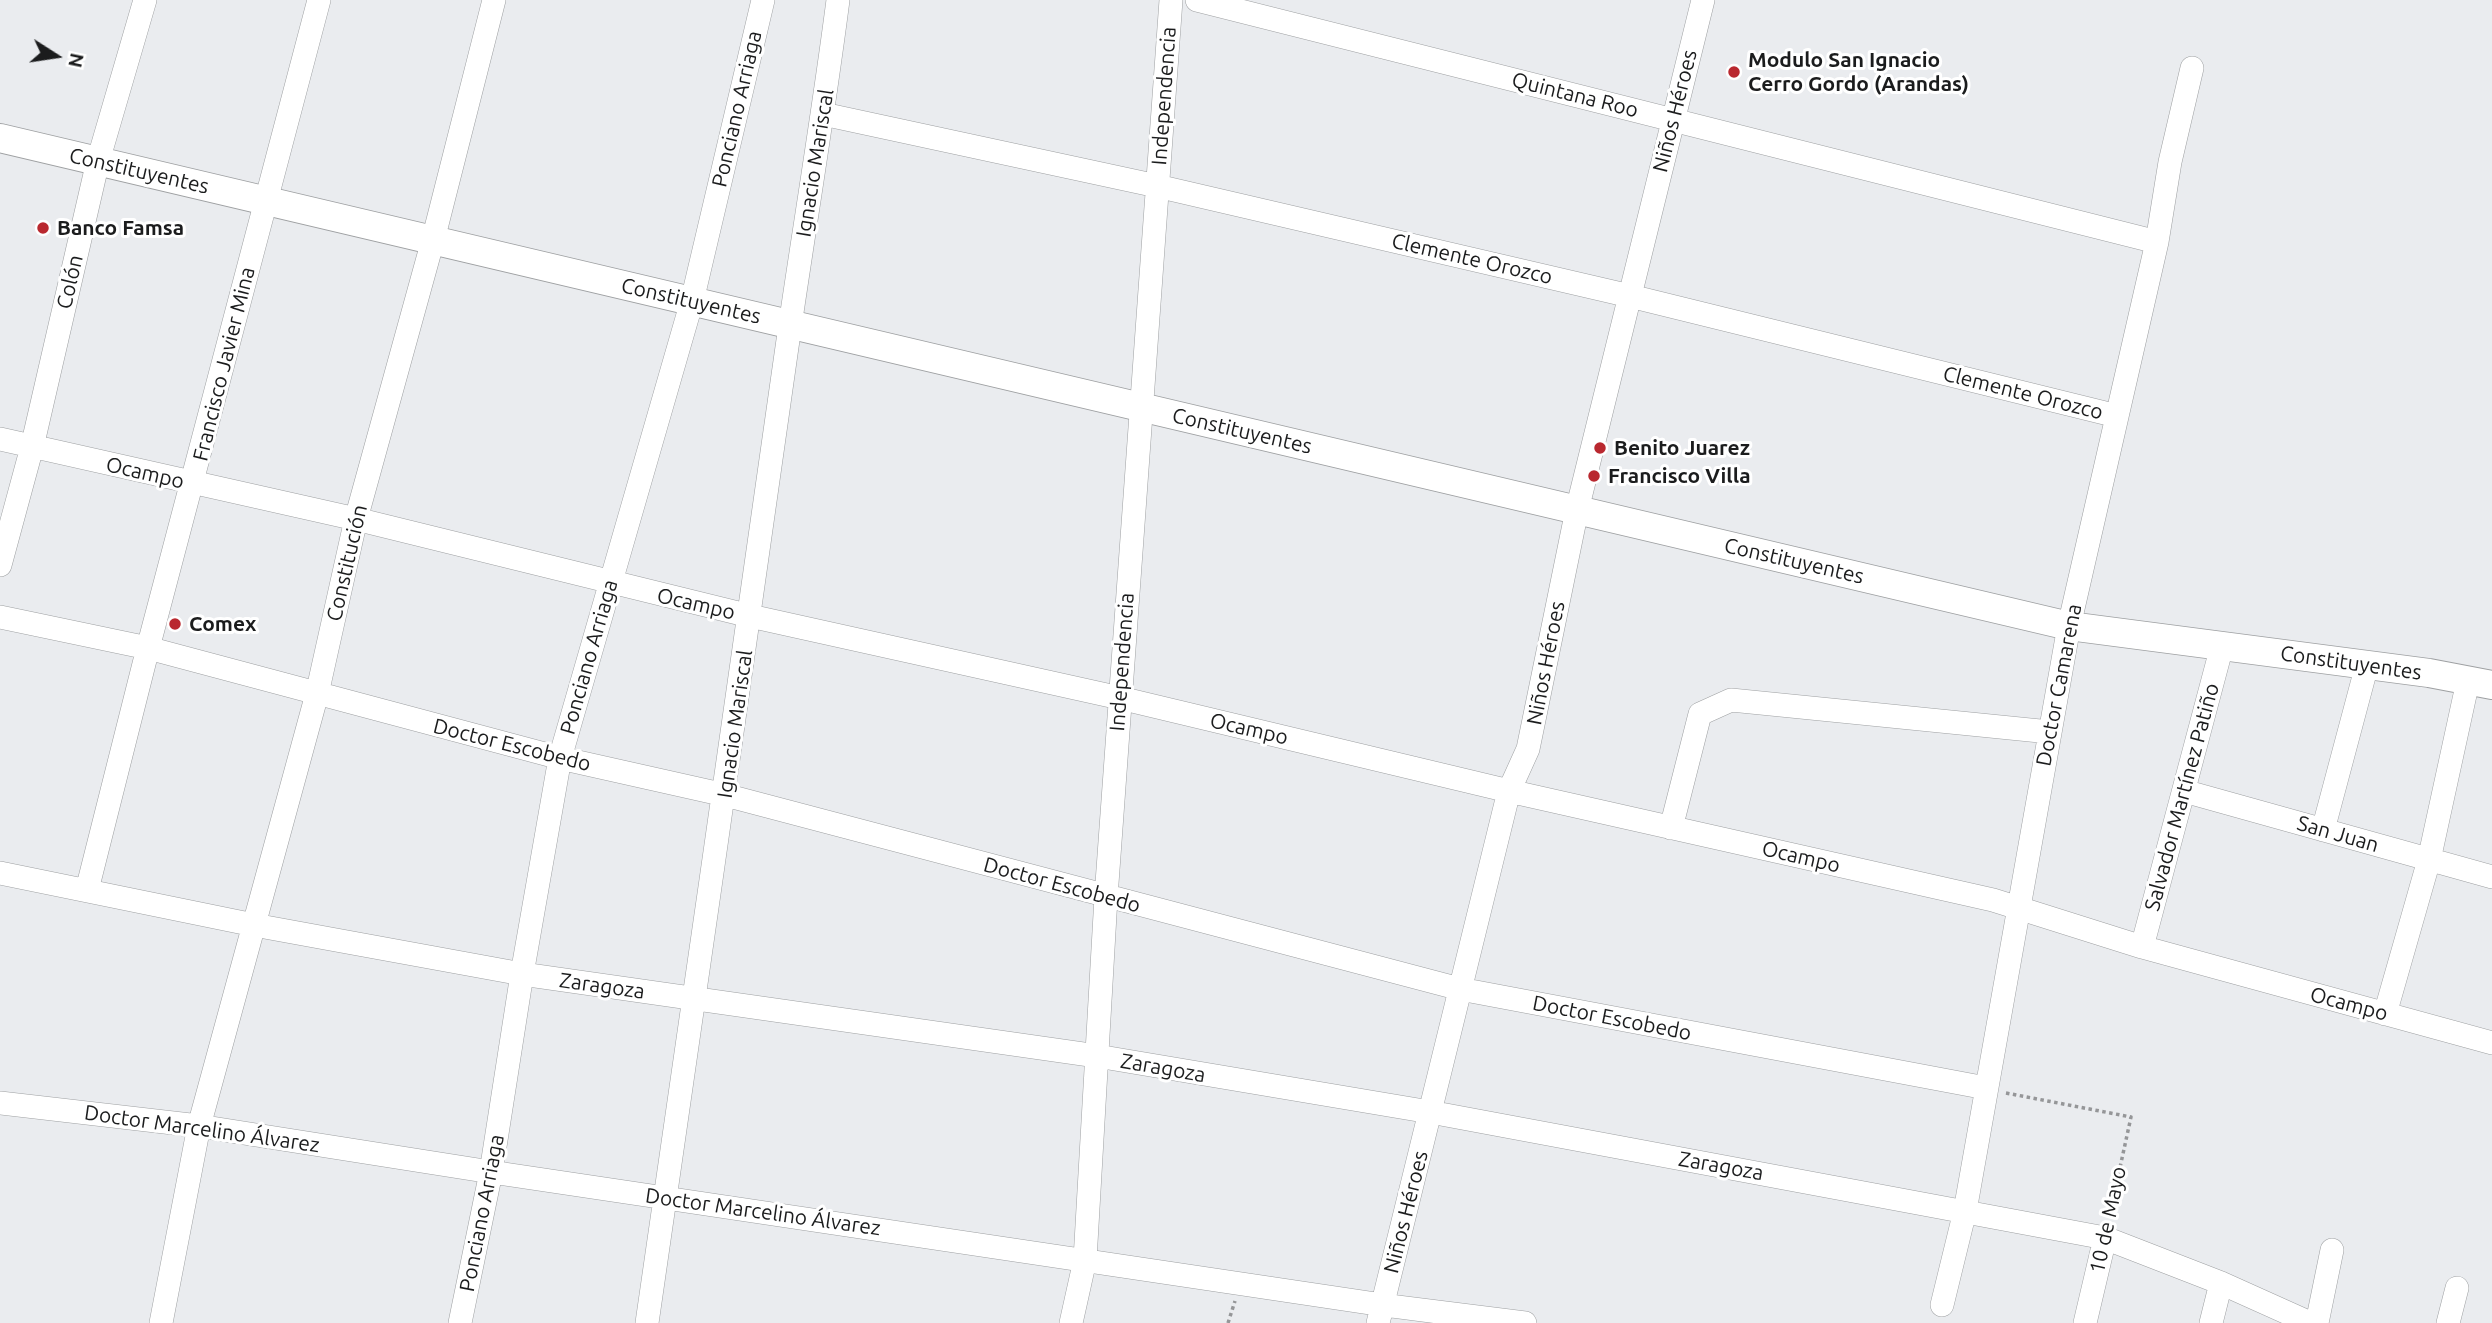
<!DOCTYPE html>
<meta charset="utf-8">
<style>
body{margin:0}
#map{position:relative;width:2492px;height:1323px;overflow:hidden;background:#eaecef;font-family:Ubuntu,sans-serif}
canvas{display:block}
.north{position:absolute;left:21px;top:21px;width:70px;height:70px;-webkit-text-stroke:5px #fff;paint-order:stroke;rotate:102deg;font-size:19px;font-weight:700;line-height:28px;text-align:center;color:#1b1c1d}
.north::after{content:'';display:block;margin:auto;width:24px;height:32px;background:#1b1c1d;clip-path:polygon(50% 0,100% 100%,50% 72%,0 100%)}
</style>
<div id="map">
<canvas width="2492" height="1323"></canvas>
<div class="north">N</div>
</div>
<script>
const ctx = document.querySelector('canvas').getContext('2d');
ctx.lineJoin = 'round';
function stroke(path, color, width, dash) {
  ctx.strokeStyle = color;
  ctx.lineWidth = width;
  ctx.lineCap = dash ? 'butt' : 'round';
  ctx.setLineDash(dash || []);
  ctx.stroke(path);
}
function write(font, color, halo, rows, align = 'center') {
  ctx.font = font + ' Ubuntu,sans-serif';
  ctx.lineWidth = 6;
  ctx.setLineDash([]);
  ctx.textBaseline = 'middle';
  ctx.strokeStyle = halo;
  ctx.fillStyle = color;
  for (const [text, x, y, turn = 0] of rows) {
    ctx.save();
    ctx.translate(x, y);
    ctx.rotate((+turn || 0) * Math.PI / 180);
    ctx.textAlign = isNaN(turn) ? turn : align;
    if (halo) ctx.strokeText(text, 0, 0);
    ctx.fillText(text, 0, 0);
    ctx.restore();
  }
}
const path = new Path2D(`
 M 2006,1093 L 2131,1117 L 2109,1218
 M 1228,1323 L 1235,1301`);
const minor = new Path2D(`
 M 1197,0 L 2157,242
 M 823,114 L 1157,186 L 1630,296 L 2117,416
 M 0,439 L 356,519 L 750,616 L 1120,698 L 1509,791 L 1993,900 L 2142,947 L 2492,1043
 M 0,565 L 32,447 L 98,161 L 145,0
 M 0,617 L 148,648 L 560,758 L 725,795 L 1460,989 L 1986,1088
 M 2184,791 L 2492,877
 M 1671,828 L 1700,714 L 1731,700 L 2050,732
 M 2323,830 L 2367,665
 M 0,873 L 254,925 L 522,974 L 1097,1056 L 1430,1112 L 2105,1238 L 2221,1283 L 2310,1323
 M 87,890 L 148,648 L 319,0
 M 2142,947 L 2222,646
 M 2385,1014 L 2429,860 L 2468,681
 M 0,1103 L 199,1126 L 491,1172 L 1383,1305 L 1525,1323
 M 1942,1305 L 1965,1211 L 2069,626 L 2157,242 L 2170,162 L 2192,68
 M 161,1323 L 199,1126 L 317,694 L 356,519 L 433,240 L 494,0
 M 460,1323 L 491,1172 L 522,974 L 560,758 L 692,301 L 763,0
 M 647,1323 C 696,991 742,658 790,326 C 806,217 824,109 838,0
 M 1071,1323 L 1085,1260 L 1106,897 L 1171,0
 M 1378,1323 L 1509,791 L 1528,749 L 1577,510 L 1703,0
 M 2085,1323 L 2105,1238
 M 2211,1323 L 2221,1283
 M 2317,1323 L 2332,1250
 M 2448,1323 L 2457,1288`);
const tertiary = new Path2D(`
 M 0,138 L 2069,626 L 2429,673 L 2492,685`);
const markers = [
 [1734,72,7,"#b9282f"],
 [43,228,7,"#b9282f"],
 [1600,448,7,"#b9282f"],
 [1594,476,7,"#b9282f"],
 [175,624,7,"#b9282f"]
];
const poiNames = [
 ["Modulo San Ignacio",1748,60],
 ["Cerro Gordo (Arandas)",1748,84],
 ["Banco Famsa",57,228],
 ["Benito Juarez",1614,448],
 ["Francisco Villa",1608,476],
 ["Comex",189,624]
];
const streetNames = [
 ["Quintana Roo",1575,95,14],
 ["Independencia",1164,96,-86],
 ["Ponciano Arriaga",737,109,-77],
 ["Niños Héroes",1675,111,-76],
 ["Ignacio Mariscal",815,163,-81],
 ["Constituyentes",139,171,13],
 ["Clemente Orozco",1472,259,13],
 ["Colón",70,282,-77],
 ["Constituyentes",691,301,13],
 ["Francisco Javier Mina",224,364,-76],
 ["Clemente Orozco",2023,393,14],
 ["Constituyentes",1242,431,13],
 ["Ocampo",145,473,13],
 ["Constituyentes",1794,561,13],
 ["Constitución",347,563,-77],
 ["Ocampo",696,604,13],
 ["Ponciano Arriaga",589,657,-74],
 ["Independencia",1122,662,-86],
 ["Niños Héroes",1546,663,-79],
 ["Constituyentes",2351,663,8],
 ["Doctor Camarena",2059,685,-79],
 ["Ignacio Mariscal",735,724,-82],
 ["Ocampo",1249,729,13],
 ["Doctor Escobedo",512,745,14],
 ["Salvador Martínez Patiño",2182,797,-75],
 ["San Juan",2338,834,16],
 ["Ocampo",1801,857,13],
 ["Doctor Escobedo",1062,885,15],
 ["Zaragoza",602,986,8],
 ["Ocampo",2349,1004,15],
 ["Doctor Escobedo",1612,1018,11],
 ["Zaragoza",1163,1068,10],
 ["Doctor Marcelino Álvarez",202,1129,8],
 ["Zaragoza",1721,1166,10],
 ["Doctor Marcelino Álvarez",763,1212,8],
 ["Niños Héroes",1406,1212,-76],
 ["Ponciano Arriaga",482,1213,-79],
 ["10 de Mayo",2108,1220,-78]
];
stroke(minor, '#9ea0a2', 24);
stroke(tertiary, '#9ea0a2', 30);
stroke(path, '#959698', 3.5, [3.5, 3.5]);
stroke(minor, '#fff', 23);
stroke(tertiary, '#fff', 28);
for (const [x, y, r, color] of markers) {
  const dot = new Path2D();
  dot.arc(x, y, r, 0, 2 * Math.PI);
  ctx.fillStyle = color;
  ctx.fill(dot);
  stroke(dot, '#fff', 2.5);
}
write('bold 21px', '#1b1c1d', '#fff', poiNames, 'left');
write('21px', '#1b1c1d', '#fff', streetNames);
</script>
